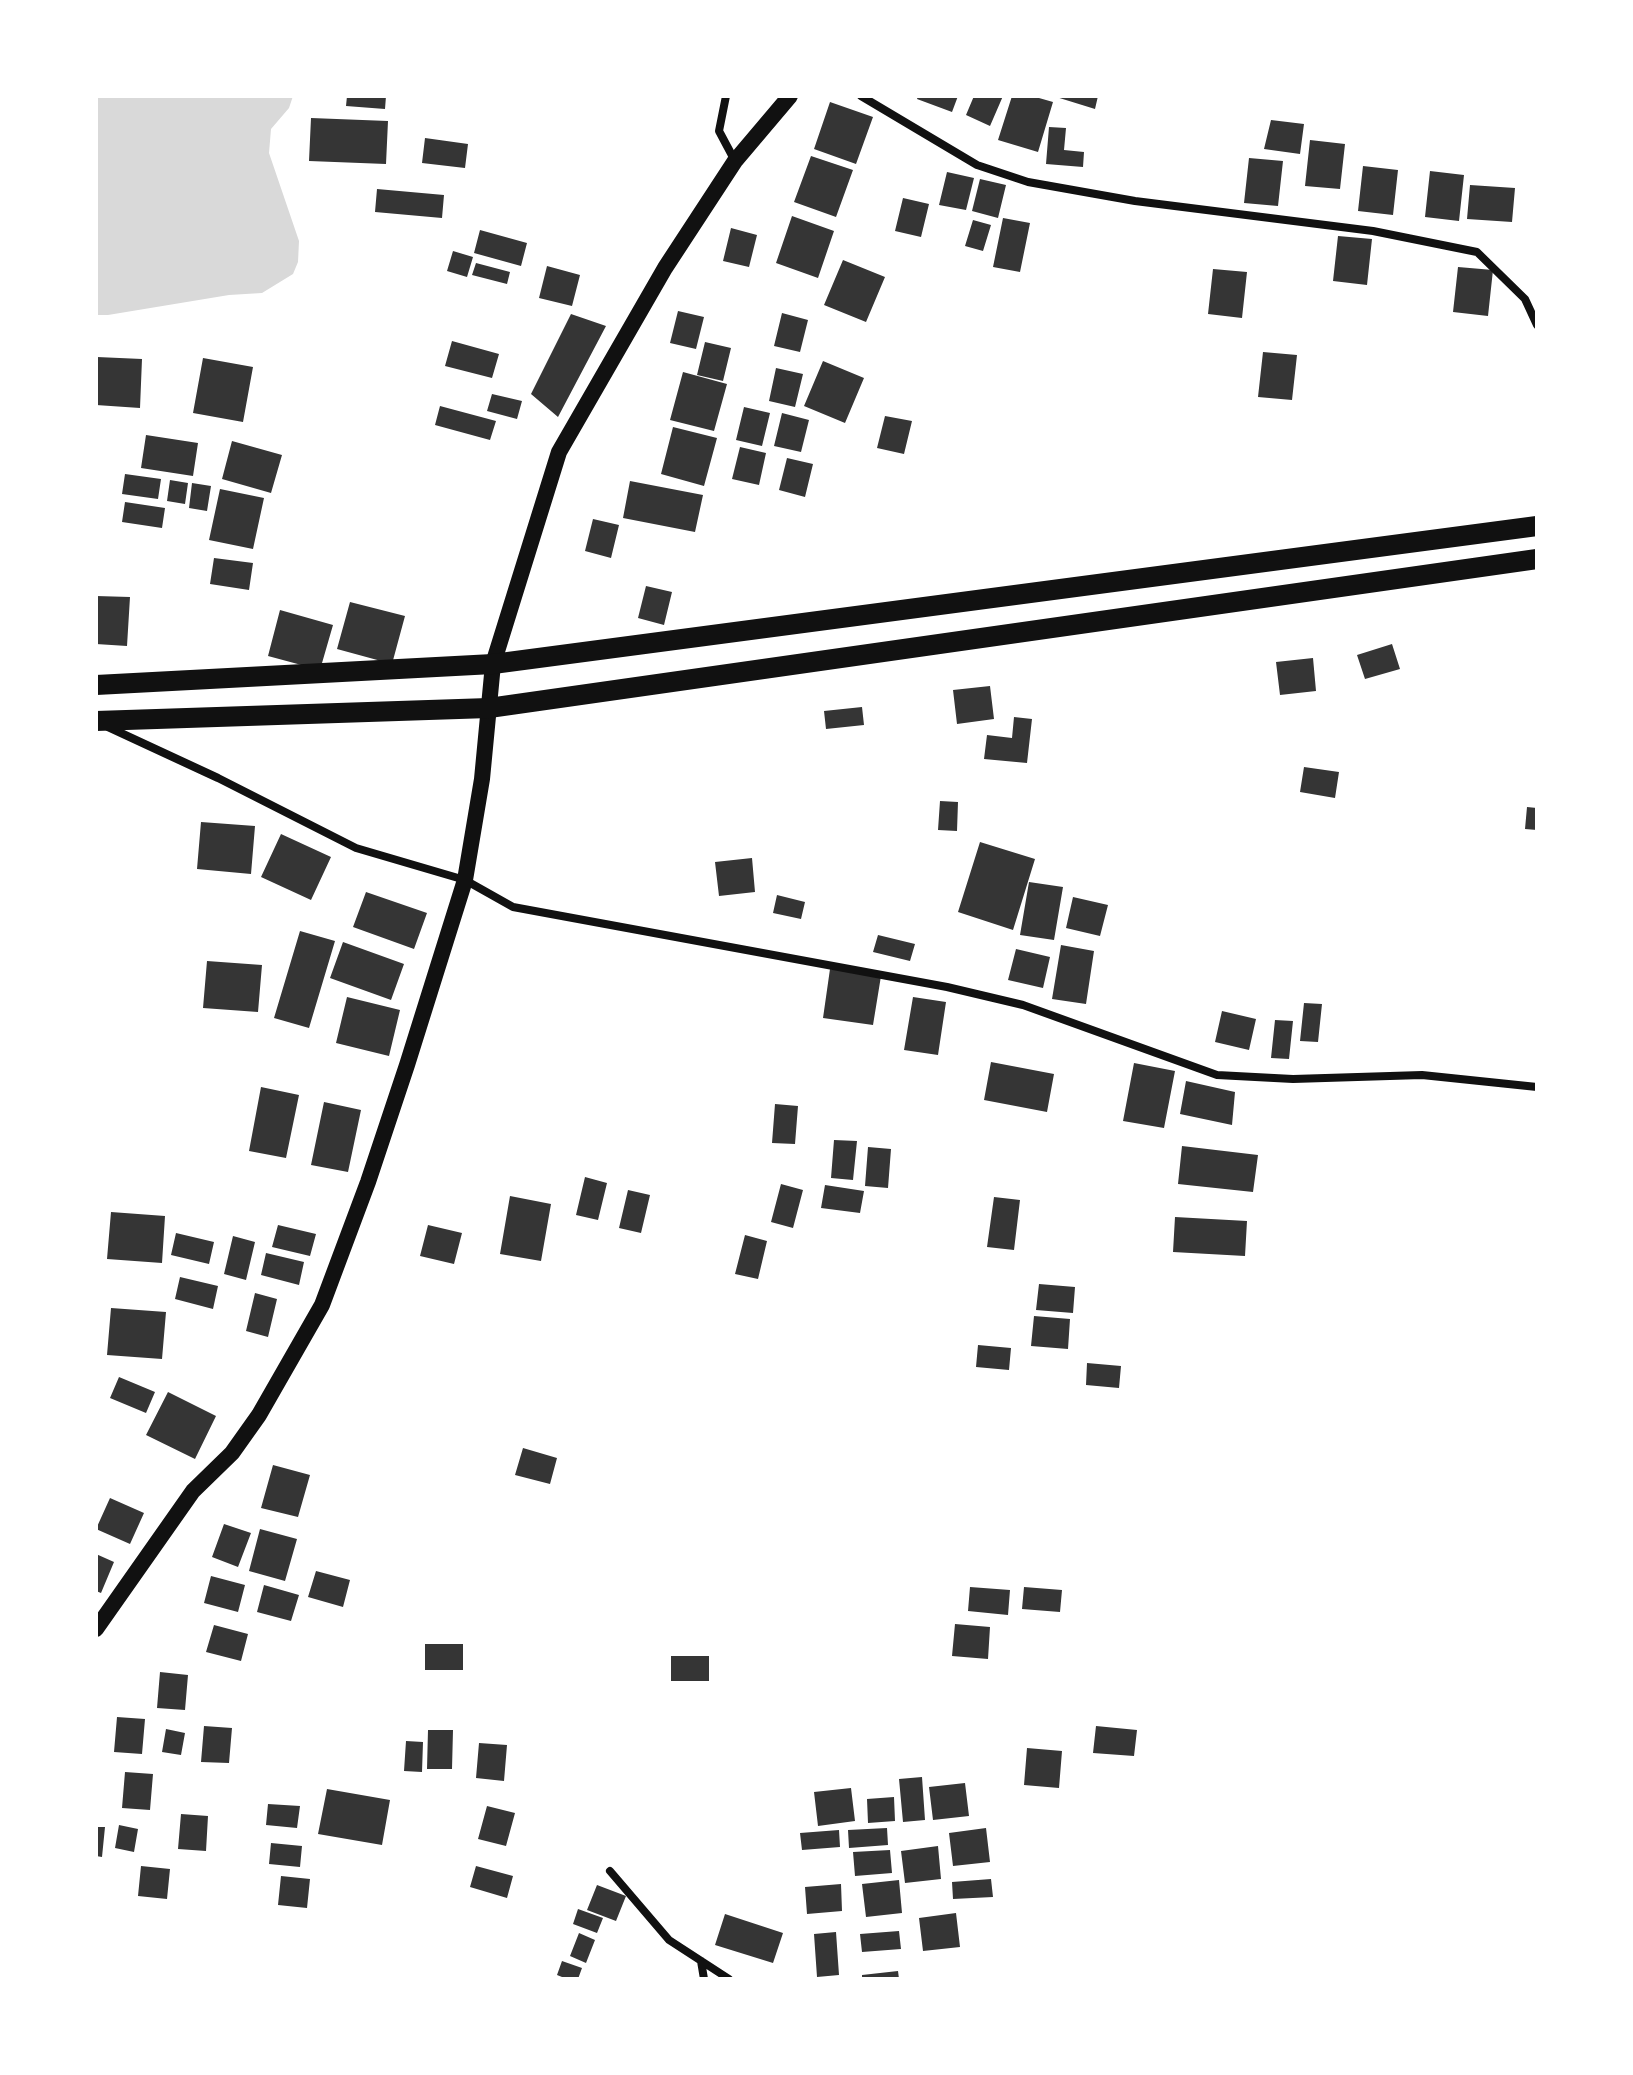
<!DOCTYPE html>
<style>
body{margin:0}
#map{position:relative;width:1633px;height:2075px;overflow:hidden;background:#fff;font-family:Commissioner,sans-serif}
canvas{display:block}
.frame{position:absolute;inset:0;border:98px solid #fff;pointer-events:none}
</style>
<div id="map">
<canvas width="1633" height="2075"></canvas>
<div class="frame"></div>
</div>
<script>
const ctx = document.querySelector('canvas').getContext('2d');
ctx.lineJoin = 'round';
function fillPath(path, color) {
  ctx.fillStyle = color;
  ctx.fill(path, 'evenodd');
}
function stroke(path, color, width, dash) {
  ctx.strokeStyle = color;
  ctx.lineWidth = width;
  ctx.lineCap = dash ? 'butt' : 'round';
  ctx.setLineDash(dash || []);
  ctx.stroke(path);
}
const water = new Path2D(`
 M 96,96 L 293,96 L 289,108 L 271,129 L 269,153 L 299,241 L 298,262 L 293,274 L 262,293 L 229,295 L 108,315 L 96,315 Z`);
const building = new Path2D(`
 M 347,96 L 386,96 L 385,109 L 346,106 Z
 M 918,96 L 958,96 L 952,112 L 917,99 Z
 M 974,96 L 1003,96 L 990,126 L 966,115 Z
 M 1012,96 L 1032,96 L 1053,102 L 1038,152 L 998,140 Z
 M 1053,96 L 1098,96 L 1095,109 Z
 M 830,102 L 873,117 L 856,164 L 814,149 Z
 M 311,118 L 388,121 L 386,164 L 309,161 Z
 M 1271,120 L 1304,124 L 1300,154 L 1264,149 Z
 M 1049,127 L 1066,128 L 1064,150 L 1084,152 L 1083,167 L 1046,164 Z
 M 425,138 L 468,144 L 465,168 L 422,163 Z
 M 1310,140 L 1345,144 L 1340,189 L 1305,186 Z
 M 811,156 L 853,170 L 836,217 L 794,202 Z
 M 1249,158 L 1283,161 L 1278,206 L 1244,203 Z
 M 1363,166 L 1398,170 L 1393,215 L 1358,211 Z
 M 1430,171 L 1464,175 L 1459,221 L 1425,217 Z
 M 947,172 L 974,178 L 966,210 L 939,205 Z
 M 980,179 L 1006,185 L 998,218 L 972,211 Z
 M 1470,185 L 1515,188 L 1512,222 L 1467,219 Z
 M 377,189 L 444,195 L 442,218 L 375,212 Z
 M 903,198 L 929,204 L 921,237 L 895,231 Z
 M 792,216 L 834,231 L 818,278 L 776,263 Z
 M 1003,218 L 1030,223 L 1020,272 L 993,267 Z
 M 973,220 L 991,225 L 983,251 L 965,246 Z
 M 731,228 L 757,235 L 749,267 L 723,261 Z
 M 480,230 L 527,243 L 521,266 L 474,253 Z
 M 1338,236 L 1372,239 L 1367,285 L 1333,281 Z
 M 453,251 L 473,257 L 467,277 L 447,271 Z
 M 843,260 L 885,277 L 866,322 L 824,305 Z
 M 476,263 L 510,272 L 507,284 L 472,275 Z
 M 547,266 L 580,275 L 572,306 L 539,298 Z
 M 1458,267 L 1493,270 L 1488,316 L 1453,312 Z
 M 1213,269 L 1247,272 L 1242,318 L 1208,314 Z
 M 678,311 L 704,317 L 696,349 L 670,343 Z
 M 782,313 L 808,320 L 800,352 L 774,346 Z
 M 571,314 L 606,326 L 558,417 L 531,394 Z
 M 452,341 L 499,354 L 492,378 L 445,366 Z
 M 705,342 L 731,348 L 723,381 L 697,375 Z
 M 1263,352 L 1297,355 L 1292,400 L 1258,397 Z
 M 97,357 L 142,359 L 140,408 L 96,405 Z
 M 203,358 L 253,367 L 243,422 L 193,413 Z
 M 823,361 L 864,378 L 845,423 L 804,406 Z
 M 776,368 L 803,374 L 795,407 L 769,401 Z
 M 683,372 L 727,384 L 714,431 L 670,420 Z
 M 492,394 L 522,401 L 517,419 L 487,411 Z
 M 440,406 L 496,421 L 490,440 L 435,425 Z
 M 744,407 L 770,413 L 762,446 L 736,440 Z
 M 782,413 L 809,420 L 801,452 L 774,446 Z
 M 885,416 L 912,421 L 904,454 L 877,448 Z
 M 673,427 L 717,438 L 704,486 L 661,474 Z
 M 146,435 L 198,443 L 193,476 L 141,468 Z
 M 232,441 L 282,455 L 271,493 L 222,479 Z
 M 740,447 L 766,453 L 759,485 L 732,479 Z
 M 787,458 L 813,464 L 805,497 L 779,490 Z
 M 125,474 L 161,479 L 158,499 L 122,494 Z
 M 170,480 L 188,483 L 185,504 L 167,501 Z
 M 630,481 L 703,495 L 695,532 L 623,518 Z
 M 192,483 L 211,486 L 207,511 L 189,508 Z
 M 220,489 L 264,498 L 253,549 L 209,540 Z
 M 125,502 L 165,508 L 162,528 L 122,522 Z
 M 593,519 L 619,525 L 611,558 L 585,551 Z
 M 214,558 L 253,563 L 249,590 L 210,584 Z
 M 646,586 L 672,592 L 664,625 L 638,618 Z
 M 96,596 L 130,597 L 127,646 L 96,644 Z
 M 350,602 L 405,616 L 392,664 L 337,649 Z
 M 280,610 L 333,625 L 320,670 L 268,656 Z
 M 1392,644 L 1400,669 L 1365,679 L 1357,655 Z
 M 1313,658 L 1316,691 L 1280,695 L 1276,662 Z
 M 990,686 L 994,719 L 957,724 L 953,690 Z
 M 862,707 L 864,725 L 826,729 L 824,711 Z
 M 1014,717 L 1032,719 L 1027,763 L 984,759 L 987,735 L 1012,738 Z
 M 1304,767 L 1339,772 L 1335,798 L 1300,792 Z
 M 940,801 L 958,802 L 957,831 L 938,830 Z
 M 1527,807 L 1537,808 L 1537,830 L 1525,829 Z
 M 201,822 L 255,826 L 251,874 L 197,869 Z
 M 281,834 L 331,857 L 311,900 L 261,877 Z
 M 980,842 L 1035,859 L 1013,930 L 958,912 Z
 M 752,858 L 755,892 L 719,896 L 715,862 Z
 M 1029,882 L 1063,887 L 1054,940 L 1020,935 Z
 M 366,892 L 427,913 L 414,949 L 353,927 Z
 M 777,895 L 805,902 L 801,919 L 773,913 Z
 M 1073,897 L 1108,905 L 1100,936 L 1066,928 Z
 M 300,931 L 335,941 L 309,1028 L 274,1018 Z
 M 878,935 L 915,944 L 910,961 L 873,952 Z
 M 343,942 L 404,964 L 391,1000 L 330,978 Z
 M 1061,945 L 1094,951 L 1086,1004 L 1052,999 Z
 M 1016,949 L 1050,957 L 1043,988 L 1008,980 Z
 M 207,961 L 262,965 L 258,1012 L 203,1008 Z
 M 830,969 L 881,976 L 873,1025 L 823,1018 Z
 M 347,997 L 400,1010 L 389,1056 L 336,1043 Z
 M 913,997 L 946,1002 L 938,1055 L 904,1050 Z
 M 1304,1003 L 1322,1004 L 1318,1042 L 1300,1041 Z
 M 1222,1011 L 1256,1019 L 1249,1050 L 1215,1042 Z
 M 1275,1020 L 1293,1021 L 1289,1059 L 1271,1058 Z
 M 991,1062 L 1054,1074 L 1047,1112 L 984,1100 Z
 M 1134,1063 L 1175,1071 L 1164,1128 L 1123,1121 Z
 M 1186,1081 L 1235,1092 L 1232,1125 L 1180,1114 Z
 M 261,1087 L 299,1095 L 286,1158 L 249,1151 Z
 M 324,1102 L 361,1110 L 348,1172 L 311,1165 Z
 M 775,1104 L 798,1106 L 795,1144 L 772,1143 Z
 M 834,1140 L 857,1141 L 853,1180 L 831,1178 Z
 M 1182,1146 L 1258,1155 L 1253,1192 L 1178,1184 Z
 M 868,1147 L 891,1149 L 888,1188 L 865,1186 Z
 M 585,1177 L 607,1183 L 598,1220 L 576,1215 Z
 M 781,1184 L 803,1190 L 793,1228 L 771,1222 Z
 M 825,1185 L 864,1191 L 860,1213 L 821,1208 Z
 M 628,1190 L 650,1195 L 641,1233 L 619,1228 Z
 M 510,1196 L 551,1204 L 541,1261 L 500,1254 Z
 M 994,1197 L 1020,1200 L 1014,1250 L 987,1247 Z
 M 111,1212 L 165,1216 L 162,1263 L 107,1259 Z
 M 1175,1217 L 1247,1221 L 1245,1256 L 1173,1252 Z
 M 278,1225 L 316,1234 L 310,1256 L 272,1247 Z
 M 428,1225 L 462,1233 L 454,1264 L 420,1256 Z
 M 176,1233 L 214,1242 L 209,1264 L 171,1255 Z
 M 745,1235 L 767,1241 L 758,1279 L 735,1274 Z
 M 233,1236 L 255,1242 L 246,1280 L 224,1274 Z
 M 266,1253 L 304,1262 L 299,1285 L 261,1275 Z
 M 180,1277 L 218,1286 L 213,1309 L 175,1299 Z
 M 1039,1284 L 1075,1287 L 1073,1313 L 1036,1310 Z
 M 255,1293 L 277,1299 L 268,1337 L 246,1331 Z
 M 111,1308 L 166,1312 L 162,1359 L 107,1355 Z
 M 1034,1316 L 1070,1319 L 1068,1349 L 1031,1346 Z
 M 978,1345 L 1011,1348 L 1009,1370 L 976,1367 Z
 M 1087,1363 L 1121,1366 L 1119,1388 L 1086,1385 Z
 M 119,1377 L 155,1392 L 146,1413 L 110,1398 Z
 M 168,1392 L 216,1416 L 195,1459 L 146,1435 Z
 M 523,1448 L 557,1458 L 550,1484 L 515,1475 Z
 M 273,1465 L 310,1475 L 298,1517 L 261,1508 Z
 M 110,1498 L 144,1513 L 130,1544 L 96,1529 Z
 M 224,1524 L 251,1533 L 238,1567 L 212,1557 Z
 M 260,1529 L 297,1539 L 285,1581 L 249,1571 Z
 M 96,1554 L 114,1562 L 101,1593 L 96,1591 Z
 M 316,1571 L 350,1580 L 343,1607 L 308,1597 Z
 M 211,1576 L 245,1585 L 238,1612 L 204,1603 Z
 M 264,1585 L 299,1595 L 291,1621 L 257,1612 Z
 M 970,1587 L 1010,1590 L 1008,1615 L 968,1611 Z
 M 1024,1587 L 1062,1590 L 1060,1612 L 1022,1609 Z
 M 955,1624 L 990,1627 L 988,1659 L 952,1656 Z
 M 214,1625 L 248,1634 L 241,1661 L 206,1652 Z
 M 425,1644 L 463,1644 L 463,1670 L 425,1670 Z
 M 671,1656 L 709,1656 L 709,1681 L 671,1681 Z
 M 160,1672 L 188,1675 L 185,1710 L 157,1708 Z
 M 117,1717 L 145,1719 L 142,1754 L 114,1752 Z
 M 204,1726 L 232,1728 L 229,1763 L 201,1762 Z
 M 1096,1726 L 1137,1730 L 1134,1756 L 1093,1753 Z
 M 166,1729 L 185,1733 L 181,1755 L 162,1752 Z
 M 428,1730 L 453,1730 L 452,1769 L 427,1769 Z
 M 406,1741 L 423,1742 L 422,1772 L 404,1771 Z
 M 479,1743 L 507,1745 L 504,1781 L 476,1778 Z
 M 1027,1748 L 1062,1751 L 1059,1788 L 1024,1785 Z
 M 125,1772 L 153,1774 L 150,1810 L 122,1808 Z
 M 922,1777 L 925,1820 L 903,1822 L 899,1779 Z
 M 965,1783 L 969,1816 L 933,1820 L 929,1787 Z
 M 851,1788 L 855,1821 L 818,1826 L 814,1792 Z
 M 327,1789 L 390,1800 L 382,1845 L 318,1834 Z
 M 894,1797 L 895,1821 L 868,1823 L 867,1799 Z
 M 268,1804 L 300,1806 L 297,1828 L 266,1825 Z
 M 487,1806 L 515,1813 L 506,1846 L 478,1839 Z
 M 181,1814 L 208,1816 L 206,1851 L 178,1849 Z
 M 119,1825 L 138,1829 L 134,1852 L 115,1848 Z
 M 96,1827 L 105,1827 L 102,1857 L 96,1856 Z
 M 887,1828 L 888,1845 L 849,1848 L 848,1830 Z
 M 986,1828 L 990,1862 L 953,1866 L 949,1833 Z
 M 839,1830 L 840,1847 L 802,1850 L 800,1833 Z
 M 271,1843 L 302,1846 L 300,1867 L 269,1864 Z
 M 938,1846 L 941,1879 L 905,1883 L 901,1851 Z
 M 890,1850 L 892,1873 L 855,1876 L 853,1852 Z
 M 141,1866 L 170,1869 L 167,1899 L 138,1896 Z
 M 476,1866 L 513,1876 L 507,1898 L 470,1887 Z
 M 281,1876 L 310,1879 L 307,1908 L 278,1905 Z
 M 991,1879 L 993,1897 L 953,1899 L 952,1882 Z
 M 899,1880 L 902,1913 L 866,1917 L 862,1884 Z
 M 841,1884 L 842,1911 L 807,1914 L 805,1887 Z
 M 597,1885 L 626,1896 L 616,1921 L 587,1910 Z
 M 578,1909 L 603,1918 L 597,1933 L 573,1924 Z
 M 956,1913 L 960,1947 L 923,1951 L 919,1918 Z
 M 725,1914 L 783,1933 L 773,1963 L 715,1945 Z
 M 899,1931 L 901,1949 L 862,1952 L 860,1934 Z
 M 836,1932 L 839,1975 L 817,1977 L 814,1934 Z
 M 579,1933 L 595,1940 L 586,1963 L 570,1956 Z
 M 562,1961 L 582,1968 L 578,1979 L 567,1979 L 557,1975 Z
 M 898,1971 L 899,1979 L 862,1979 L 862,1975 Z`);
const minor = new Path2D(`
 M 726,96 L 719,131 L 735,161
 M 861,96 L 977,165 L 1028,182 L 1135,201 L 1373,231 L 1477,252 L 1525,299 L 1537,325
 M 108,727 L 218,778 L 356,848 L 465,880 L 513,907 L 947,987 L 1023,1005 L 1217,1075 L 1293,1079 L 1422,1075 L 1537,1087
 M 610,1871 L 669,1940 L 729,1979
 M 701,1961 L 704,1979`);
const secondary = new Path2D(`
 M 96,1629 L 193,1491 L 232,1453 L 259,1415 L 322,1305 L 368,1182 L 407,1065 L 465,880 L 482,779 L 493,664 L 559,452 L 665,268 L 735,161 L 790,96`);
const primary = new Path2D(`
 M 96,685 L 493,664 L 1537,526
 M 96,721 L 489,708 L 1537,559`);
fillPath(water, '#d9d9d9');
fillPath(building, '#353535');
stroke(minor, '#111', 8);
stroke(secondary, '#111', 16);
stroke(primary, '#111', 20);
</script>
